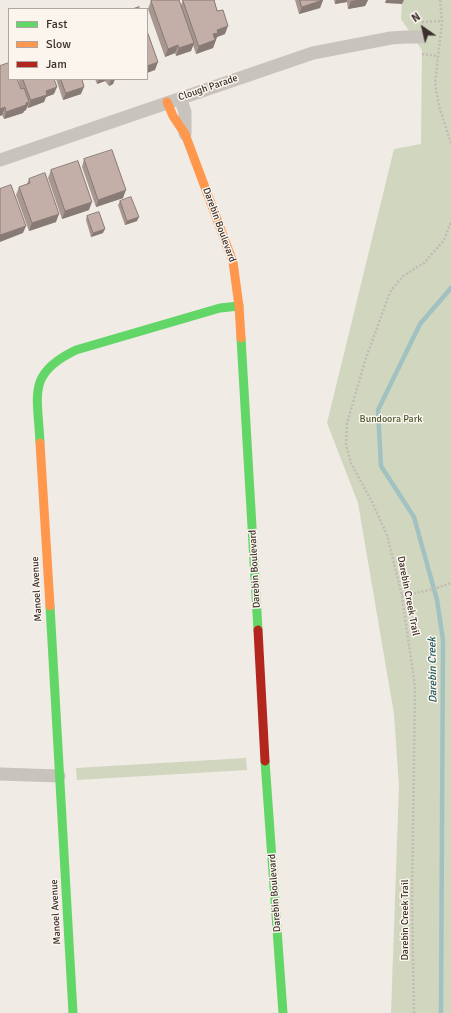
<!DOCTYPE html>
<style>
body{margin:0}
#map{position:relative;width:451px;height:1013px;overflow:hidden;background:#f0ebe5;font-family:Signika,sans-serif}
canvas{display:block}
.legend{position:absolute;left:8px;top:8px;width:140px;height:72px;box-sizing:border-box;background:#fbf5ee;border:1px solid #aea6a0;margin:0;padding:5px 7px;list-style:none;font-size:12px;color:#3b302b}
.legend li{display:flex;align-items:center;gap:8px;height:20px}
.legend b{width:20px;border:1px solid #aea6a0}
.north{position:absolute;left:403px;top:8px;width:40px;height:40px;-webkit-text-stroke:3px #fbf5ee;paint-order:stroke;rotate:326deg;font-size:11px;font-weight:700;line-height:16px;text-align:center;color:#3b302b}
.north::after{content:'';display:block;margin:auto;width:14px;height:18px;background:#3b302b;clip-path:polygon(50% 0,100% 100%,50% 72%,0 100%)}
</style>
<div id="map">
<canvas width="451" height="1013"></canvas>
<ul class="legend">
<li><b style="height:5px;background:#63d668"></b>Fast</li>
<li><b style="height:5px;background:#ff974d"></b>Slow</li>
<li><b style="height:5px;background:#b3261e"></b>Jam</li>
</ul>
<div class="north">N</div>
</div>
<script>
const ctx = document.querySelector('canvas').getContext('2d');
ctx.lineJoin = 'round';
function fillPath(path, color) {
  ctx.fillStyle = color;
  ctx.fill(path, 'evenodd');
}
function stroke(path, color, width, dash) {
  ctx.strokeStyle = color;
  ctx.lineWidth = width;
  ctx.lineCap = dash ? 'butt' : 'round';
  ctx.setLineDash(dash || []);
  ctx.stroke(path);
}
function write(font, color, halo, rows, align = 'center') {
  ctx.font = font + ' Signika,sans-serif';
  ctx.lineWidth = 3;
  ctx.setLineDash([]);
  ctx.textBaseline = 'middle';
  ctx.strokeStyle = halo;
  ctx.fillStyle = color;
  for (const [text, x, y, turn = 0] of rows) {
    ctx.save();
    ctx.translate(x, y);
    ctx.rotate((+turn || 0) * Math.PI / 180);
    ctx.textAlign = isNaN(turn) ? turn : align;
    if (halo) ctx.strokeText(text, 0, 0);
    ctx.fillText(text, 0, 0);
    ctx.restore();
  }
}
const green = new Path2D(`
 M 402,0 L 451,0 L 451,1013 L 391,1013 L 399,786 L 394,714 L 358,503 L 327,423 L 394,149 L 421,144 L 422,50 L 401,19 Z
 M 246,758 L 247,770 L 77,780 L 76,768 Z`);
const stream = new Path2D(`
 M 441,1013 L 443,640 L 437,600 L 414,517 L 381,466 L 378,410 L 420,324 L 451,288`);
const path = new Path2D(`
 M 440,0 L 442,21 L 435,83 L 439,106 L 451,143
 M 422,22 L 442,21
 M 422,54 L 437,56
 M 402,596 L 434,589 L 451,583
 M 414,1013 L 412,901 L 415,687 L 402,596 L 387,535 L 372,502 L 351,463 L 346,444 L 347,423 L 365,361 L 390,292 L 403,276 L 424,263 L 444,240 L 451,222`);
const street = new Path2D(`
 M 180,98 L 185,112 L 185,134
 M 0,160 L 313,53 L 391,38 L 405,37 L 421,37
 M 0,774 L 59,776`);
const fast = new Path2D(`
 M 241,338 L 258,630
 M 40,443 C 38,395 26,374 76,350 L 220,308 L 239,306
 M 50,606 L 73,1013
 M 265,761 L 283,1013`);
const slow = new Path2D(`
 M 167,102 L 173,116 L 185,134 L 233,262 L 239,306 L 241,338
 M 40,443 L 50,606`);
const jam = new Path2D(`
 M 258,630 L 265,761`);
const wall = new Path2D(`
 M 183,0 L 214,0 L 225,34 L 217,37 L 213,48 L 196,54 L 193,45 L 191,51 L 176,56 L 175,53 L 165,57 L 148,9 L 151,1 L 181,5 Z
 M 295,0 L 323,0 L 320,8 L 299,14 Z
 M 334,0 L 368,0 L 365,6 L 348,9 L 347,2 L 335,4 Z
 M 0,66 L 21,89 L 18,79 L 54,79 L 54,94 L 46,97 L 44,102 L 28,108 L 27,106 L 26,110 L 24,111 L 23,113 L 4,119 L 2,115 L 0,116 Z
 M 56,79 L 82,79 L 81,94 L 63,100 Z
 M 95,79 L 115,79 L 113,84 L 109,86 L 105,81 L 97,84 Z
 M 84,159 L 123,198 L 96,207 L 82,167 Z
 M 51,170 L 89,210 L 62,219 L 48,178 Z
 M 29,179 L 56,222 L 29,231 L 16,195 L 19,187 L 27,184 Z
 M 120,201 L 137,221 L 125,225 L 118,205 Z
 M 87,216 L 103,233 L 91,237 L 86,220 Z`);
const shadedWall = new Path2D(`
 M 323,0 L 320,8 L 299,14 L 302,7 Z
 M 336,0 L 347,0 L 347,2 L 335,4 Z
 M 357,0 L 368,0 L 365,6 L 348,9 L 351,1 Z
 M 386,0 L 404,0 L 402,4 L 385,3 Z
 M 228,26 L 225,34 L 217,37 L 213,48 L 196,54 L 199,46 L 213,34 L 217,30 Z
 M 194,43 L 191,51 L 176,56 L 179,48 Z
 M 178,45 L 175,53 L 165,57 L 168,49 Z
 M 158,62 L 155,70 L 147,73 L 147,66 Z
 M 99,79 L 106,79 L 105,81 L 97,84 Z
 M 111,79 L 115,79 L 113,84 L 109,86 Z
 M 57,87 L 54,94 L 46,97 L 44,102 L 28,108 L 31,100 L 46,91 Z
 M 84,87 L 81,94 L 63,100 L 66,93 Z
 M 29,102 L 26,110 L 24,111 L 23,113 L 4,119 L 6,112 Z
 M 5,107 L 2,115 L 0,116 L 0,109 Z
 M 126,190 L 123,198 L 96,207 L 98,200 Z
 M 92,202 L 89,210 L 62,219 L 65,211 Z
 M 59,214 L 56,222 L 29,231 L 32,223 Z
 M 139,217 L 137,221 L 125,225 L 127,221 Z
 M 26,226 L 23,233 L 0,242 L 0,235 Z
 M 105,229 L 103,233 L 91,237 L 93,233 Z`);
const building = new Path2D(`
 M 154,0 L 179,0 L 194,43 L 179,48 L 178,45 L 168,49 L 151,1 Z
 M 183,0 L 214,0 L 217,11 L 223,10 L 228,26 L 217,30 L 218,33 L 213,34 L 215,40 L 199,46 Z
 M 300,0 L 323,0 L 302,7 Z
 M 139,7 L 139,9 L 133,9 Z
 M 147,31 L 158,62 L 147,66 Z
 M 9,63 L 9,79 L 17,79 L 21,89 L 24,88 L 29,102 L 26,103 L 26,105 L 6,112 L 5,107 L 0,109 L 0,66 Z
 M 23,79 L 54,79 L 57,87 L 46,91 L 47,95 L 31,100 Z
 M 61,79 L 82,79 L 84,87 L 66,93 Z
 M 112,150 L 126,190 L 98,200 L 84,159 Z
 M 78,161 L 92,202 L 65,211 L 51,170 Z
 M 45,173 L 59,214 L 32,223 L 19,187 L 30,183 L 29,179 Z
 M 11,185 L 26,226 L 0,235 L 0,189 Z
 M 131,197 L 139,217 L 127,221 L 120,201 Z
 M 99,212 L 105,229 L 93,233 L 87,216 Z`);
const streetNames = [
 ["Clough Parade",208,88,-19],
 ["Darebin Boulevard",219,225,70],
 ["Darebin Boulevard",255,569,-93],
 ["Manoel Avenue",37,589,-93],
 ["Darebin Creek Trail",408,596,79],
 ["Darebin Boulevard",275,893,-94],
 ["Manoel Avenue",56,912,-93],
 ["Darebin Creek Trail",405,920,-90]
];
const parkNames = [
 ["Bundoora Park",391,419]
];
const waterNames = [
 ["Darebin Creek",433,670,-91]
];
fillPath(green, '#d1d6bf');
stroke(stream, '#a1c2c1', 4.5);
stroke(path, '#c2bbb6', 2.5, [2, 2]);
stroke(street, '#c9c3be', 13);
stroke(fast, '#63d668', 9);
stroke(slow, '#ff974d', 9);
stroke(jam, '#b3261e', 9);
fillPath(wall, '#a89690');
fillPath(shadedWall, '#887a75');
fillPath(building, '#c3afa7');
stroke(building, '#887a75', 1);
write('10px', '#3b302b', '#fbf5ee', streetNames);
write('10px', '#4a5a2e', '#fbf5ee', parkNames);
write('italic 11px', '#1f5a5e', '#fbf5ee', waterNames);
</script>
